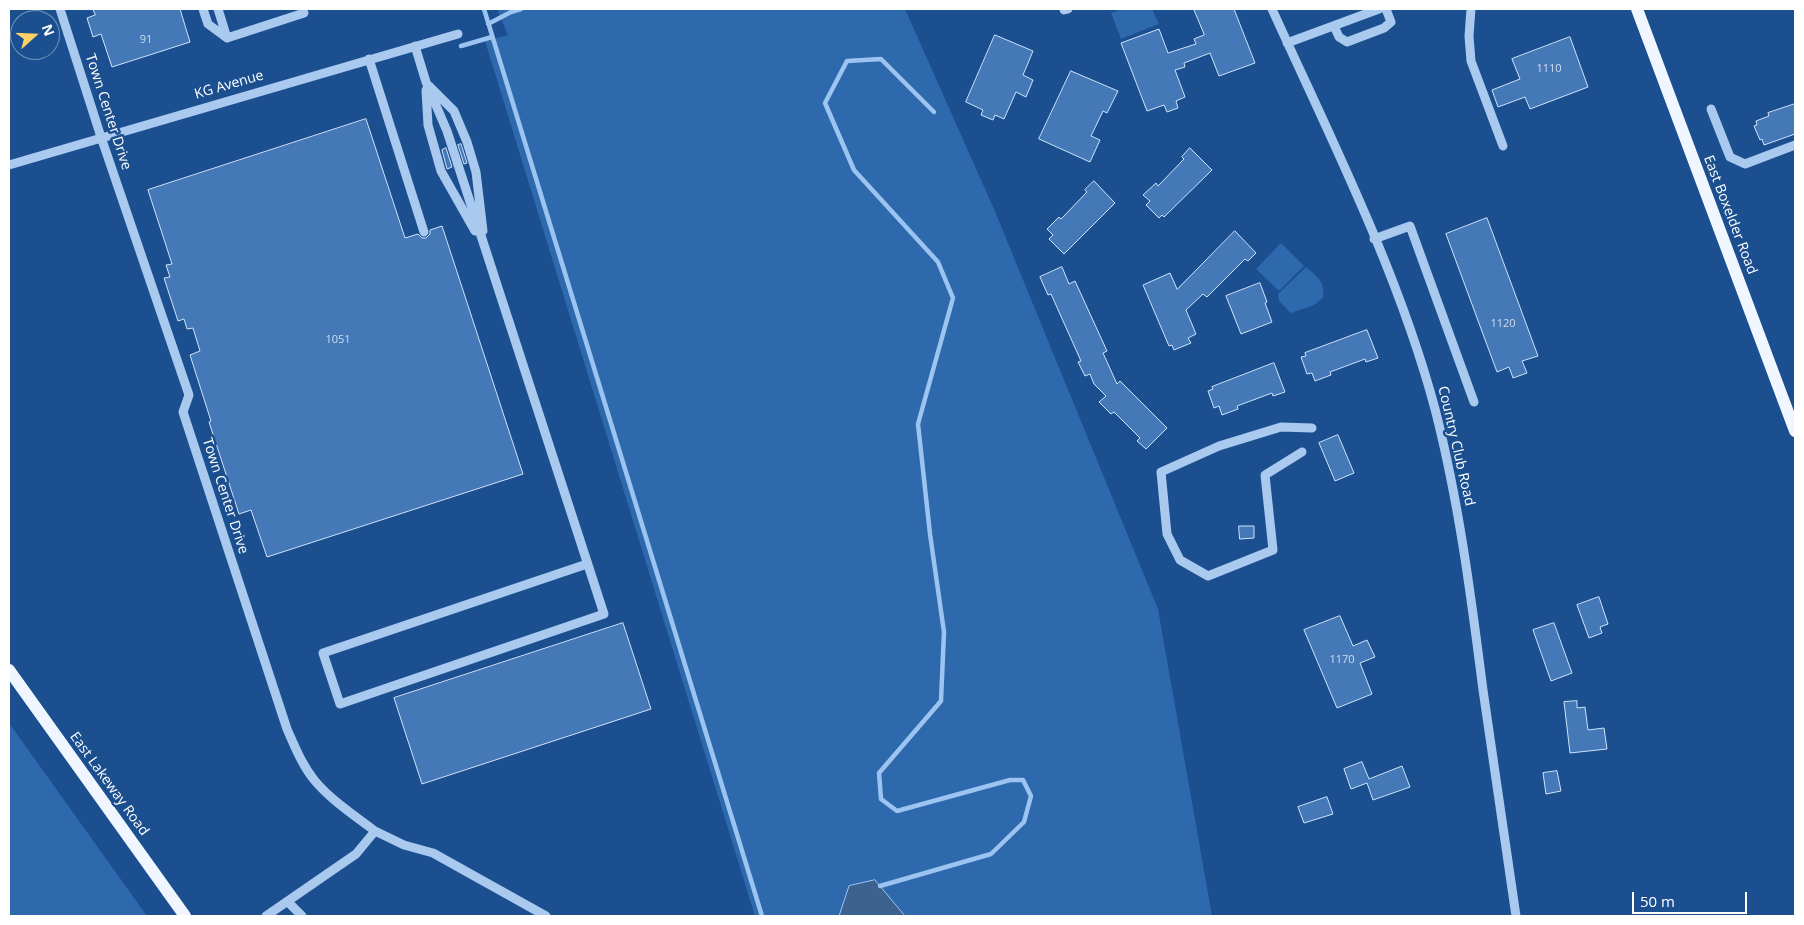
<!DOCTYPE html>
<style>
body{margin:0}
#map{position:relative;width:1804px;height:925px;overflow:hidden;background:#1b4f8f;font-family:"Open Sans",sans-serif}
canvas{display:block}
.frame{position:absolute;inset:0;border:10px solid #fff;pointer-events:none}
.north{position:absolute;left:10px;top:10px;width:50px;height:50px;box-sizing:border-box;background:#1b4f8f;border:1px solid #7695bc;border-radius:50%;rotate:70deg;font-size:14px;font-weight:700;line-height:20px;text-align:center;color:#fff}
.north::after{content:'';display:block;margin:auto;width:18px;height:22px;background:#ffd166;clip-path:polygon(50% 0,100% 100%,50% 72%,0 100%)}
.scale{position:absolute;left:1632px;top:892px;width:115px;height:22px;box-sizing:border-box;border:2px solid #fff;border-top:0;padding-left:6px;font-size:15px;line-height:18px;white-space:nowrap;color:#fff;-webkit-text-stroke:4px #1b4f8f;paint-order:stroke}
</style>
<div id="map">
<canvas width="1804" height="925"></canvas>
<div class="frame"></div>
<div class="north">N</div>
<div class="scale">50 m</div>
</div>
<script>
const ctx = document.querySelector('canvas').getContext('2d');
ctx.lineJoin = 'round';
function fillPath(path, color) {
  ctx.fillStyle = color;
  ctx.fill(path, 'evenodd');
}
function stroke(path, color, width, dash) {
  ctx.strokeStyle = color;
  ctx.lineWidth = width;
  ctx.lineCap = dash ? 'butt' : 'round';
  ctx.setLineDash(dash || []);
  ctx.stroke(path);
}
function write(font, color, halo, rows, align = 'center') {
  ctx.font = font + ' "Open Sans",sans-serif';
  ctx.lineWidth = 5;
  ctx.setLineDash([]);
  ctx.textBaseline = 'middle';
  ctx.strokeStyle = halo;
  ctx.fillStyle = color;
  for (const [text, x, y, turn = 0] of rows) {
    ctx.save();
    ctx.translate(x, y);
    ctx.rotate((+turn || 0) * Math.PI / 180);
    ctx.textAlign = isNaN(turn) ? turn : align;
    if (halo) ctx.strokeText(text, 0, 0);
    ctx.fillText(text, 0, 0);
    ctx.restore();
  }
}
const green = new Path2D(`
 M 497,9 L 905,9 L 994,209 L 1158,609 L 1212,916 L 755,916 L 485,41 L 508,35 Z
 M 1123,9 L 1152,9 L 1159,24 L 1121,39 L 1111,13 Z
 M 1281,243 L 1304,266 L 1279,291 L 1256,269 Z
 M 1306,267 C 1317,277 1325,280 1323,298 L 1314,305 L 1291,313 L 1279,301 L 1278,294 Z
 M 9,723 L 147,916 L 9,916 Z`);
const water = new Path2D(`
 M 875,880 L 905,916 L 839,916 L 849,886 Z`);
const stream = new Path2D(`
 M 484,9 L 762,916
 M 488,24 L 511,12 L 521,9
 M 461,46 L 492,37
 M 880,886 L 991,854 L 1024,822 L 1031,796 L 1023,780 L 1010,780 L 897,811 L 881,799 L 879,773 L 941,701 L 944,632 L 930,534 L 918,424 L 953,298 L 938,262 L 854,170 L 825,103 L 847,61 L 881,59 L 934,112`);
const building = new Path2D(`
 M 93,9 L 180,9 L 190,42 L 112,67 L 101,34 L 93,37 L 87,18 L 95,15 Z
 M 1194,9 L 1234,9 L 1255,63 L 1219,76 L 1210,53 L 1184,63 L 1185,67 L 1175,70 L 1185,97 L 1176,101 L 1178,108 L 1167,112 L 1164,105 L 1147,111 L 1121,43 L 1159,29 L 1168,53 L 1196,44 L 1194,39 L 1204,35 Z
 M 995,35 L 1033,51 L 1023,75 L 1033,80 L 1026,97 L 1016,92 L 1004,119 L 995,115 L 993,120 L 981,115 L 983,110 L 966,102 Z
 M 1570,37 L 1588,87 L 1530,109 L 1525,97 L 1498,107 L 1492,90 L 1520,79 L 1512,59 Z
 M 1071,71 L 1118,91 L 1107,113 L 1103,111 L 1091,136 L 1100,140 L 1090,162 L 1039,139 Z
 M 1795,104 L 1795,134 L 1764,145 L 1762,139 L 1760,140 L 1754,126 L 1757,125 L 1756,121 L 1769,116 L 1768,113 Z
 M 366,119 L 405,238 L 418,234 L 422,238 L 426,238 L 430,234 L 430,230 L 442,226 L 523,474 L 267,557 L 251,510 L 239,514 L 209,422 L 211,421 L 190,355 L 200,351 L 193,328 L 187,329 L 184,319 L 178,321 L 164,278 L 170,277 L 166,265 L 172,264 L 148,190 Z
 M 461,144 L 467,163 L 464,164 L 458,145 Z
 M 446,148 L 452,167 L 447,169 L 442,150 Z
 M 1190,148 L 1212,170 L 1164,217 L 1162,215 L 1159,218 L 1146,205 L 1150,201 L 1143,195 L 1156,183 L 1158,186 L 1184,159 L 1182,157 Z
 M 1094,181 L 1115,203 L 1064,254 L 1049,239 L 1053,235 L 1047,229 L 1059,217 L 1061,219 L 1087,192 L 1085,190 Z
 M 1487,218 L 1538,356 L 1522,361 L 1527,373 L 1513,378 L 1509,367 L 1497,372 L 1446,234 Z
 M 1235,231 L 1256,253 L 1248,261 L 1245,259 L 1207,297 L 1203,294 L 1186,310 L 1196,334 L 1188,338 L 1191,343 L 1174,350 L 1172,345 L 1169,346 L 1143,285 L 1170,273 L 1177,289 Z
 M 1062,267 L 1069,284 L 1075,281 L 1107,351 L 1103,353 L 1117,384 L 1120,381 L 1167,428 L 1146,449 L 1137,441 L 1140,438 L 1114,412 L 1111,414 L 1099,402 L 1106,396 L 1094,384 L 1090,374 L 1085,376 L 1078,362 L 1081,361 L 1051,294 L 1048,295 L 1040,277 Z
 M 1260,283 L 1267,302 L 1265,303 L 1272,322 L 1241,334 L 1226,296 Z
 M 1367,330 L 1378,358 L 1366,362 L 1365,359 L 1330,372 L 1331,375 L 1315,381 L 1312,373 L 1307,374 L 1301,357 L 1306,356 L 1305,353 Z
 M 1274,363 L 1285,392 L 1273,396 L 1272,393 L 1237,406 L 1238,409 L 1222,415 L 1219,406 L 1214,408 L 1208,391 L 1213,389 L 1212,387 Z
 M 1338,435 L 1354,473 L 1335,481 L 1319,443 Z
 M 1239,526 L 1254,526 L 1254,538 L 1240,539 Z
 M 1599,597 L 1608,624 L 1600,627 L 1602,633 L 1589,638 L 1577,605 Z
 M 1340,616 L 1353,646 L 1367,640 L 1375,657 L 1360,663 L 1372,694 L 1337,708 L 1304,630 Z
 M 623,623 L 651,709 L 422,784 L 394,698 Z
 M 1554,623 L 1572,673 L 1551,681 L 1533,630 Z
 M 1577,701 L 1577,708 L 1585,707 L 1588,730 L 1604,728 L 1607,749 L 1570,753 L 1564,702 Z
 M 1362,762 L 1369,779 L 1402,766 L 1410,787 L 1373,800 L 1367,783 L 1351,789 L 1344,769 Z
 M 1557,771 L 1561,791 L 1546,794 L 1543,773 Z
 M 1327,797 L 1333,814 L 1304,823 L 1298,807 Z`);
const minor = new Path2D(`
 M 60,9 L 101,137 L 189,395 L 183,412 L 287,729 C 295,747 302,765 315,781 C 331,800 355,816 375,831 L 356,854 L 266,916
 M 203,9 L 208,24 L 227,38
 M 218,9 L 227,38 L 304,13
 M 1272,9 C 1331,139 1398,271 1435,409 C 1459,502 1471,596 1483,690 C 1494,766 1505,841 1516,916
 M 1471,9 L 1469,36 L 1471,61 L 1503,146
 M 1064,10 L 1068,9
 M 1334,26 L 1339,37 L 1347,42 L 1384,28 L 1391,22 L 1386,9
 M 1287,43 L 1379,9
 M 415,46 L 426,82 L 447,131 L 604,614 L 340,704 L 323,653 L 587,564
 M 369,59 L 424,232
 M 429,86 L 454,111 L 467,142 L 476,172 L 483,231
 M 426,90 L 428,125 L 441,171 L 475,231
 M 1711,109 L 1730,157 L 1745,164 L 1795,145
 M 9,165 L 458,34
 M 1374,239 L 1410,226 L 1474,402
 M 1302,452 L 1265,475 L 1273,550 L 1208,576 L 1180,560 L 1167,534 L 1161,472 L 1219,446 L 1281,427 L 1312,428
 M 375,831 L 404,845 L 433,853 L 546,916
 M 288,902 L 302,916`);
const major = new Path2D(`
 M 1637,9 L 1795,431
 M 9,670 L 185,916`);
const numberNames = [
 ["91",146,40],
 ["1110",1549,69],
 ["1120",1503,324],
 ["1051",338,340],
 ["1170",1342,660]
];
const streetNames = [
 ["KG Avenue",229,85,-16],
 ["Town Center Drive",108,112,72],
 ["East Boxelder Road",1730,215,69],
 ["Country Club Road",1456,446,77],
 ["Town Center Drive",225,496,72],
 ["East Lakeway Road",109,784,54]
];
fillPath(green, '#2e69ad');
fillPath(water, '#3c6290');
stroke(water, '#9cc4f0', 1);
stroke(stream, '#9cc4f0', 4.5);
fillPath(building, '#4478b7');
stroke(building, '#cfe3fa', 1);
stroke(minor, '#a9c9ee', 9);
stroke(major, '#f0f6ff', 12);
write('11px', '#d0dded', null, numberNames);
write('14px', '#fff', '#1b4f8f', streetNames);
</script>
